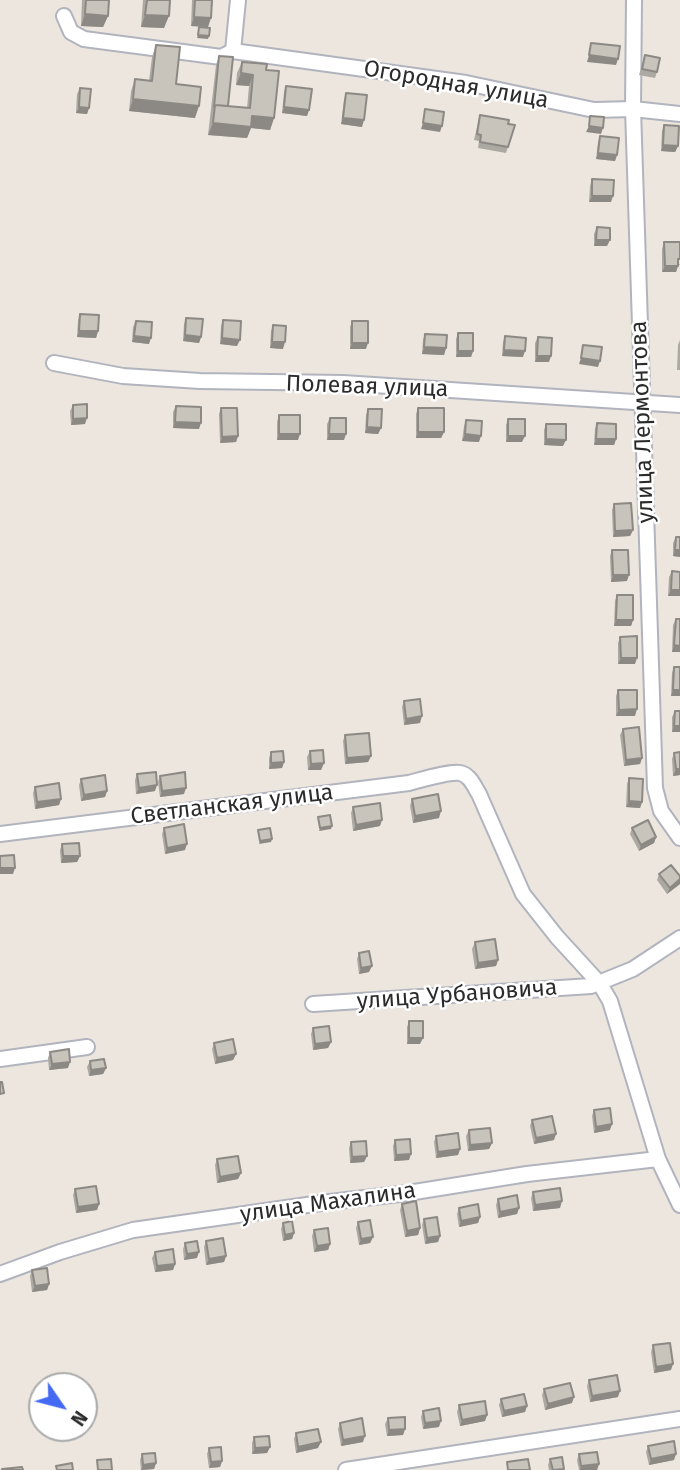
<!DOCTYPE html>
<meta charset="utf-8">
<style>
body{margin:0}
#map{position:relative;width:680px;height:1470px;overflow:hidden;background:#ece6de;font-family:"Fira Sans",sans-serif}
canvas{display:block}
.north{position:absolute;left:28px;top:1372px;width:70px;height:70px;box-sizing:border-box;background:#fff;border:2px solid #aaa;border-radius:50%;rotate:125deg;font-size:19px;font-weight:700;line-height:28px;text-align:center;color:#2b2b2b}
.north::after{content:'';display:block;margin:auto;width:24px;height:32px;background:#4469f3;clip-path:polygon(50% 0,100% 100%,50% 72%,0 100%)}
</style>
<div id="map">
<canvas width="680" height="1470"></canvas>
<div class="north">N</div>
</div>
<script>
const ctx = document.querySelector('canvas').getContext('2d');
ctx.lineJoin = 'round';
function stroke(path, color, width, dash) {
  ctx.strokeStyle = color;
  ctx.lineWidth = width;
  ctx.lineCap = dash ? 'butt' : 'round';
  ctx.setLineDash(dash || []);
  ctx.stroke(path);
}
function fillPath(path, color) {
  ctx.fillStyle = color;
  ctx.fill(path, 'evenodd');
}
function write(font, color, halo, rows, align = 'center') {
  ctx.font = font + ' "Fira Sans",sans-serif';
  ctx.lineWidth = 5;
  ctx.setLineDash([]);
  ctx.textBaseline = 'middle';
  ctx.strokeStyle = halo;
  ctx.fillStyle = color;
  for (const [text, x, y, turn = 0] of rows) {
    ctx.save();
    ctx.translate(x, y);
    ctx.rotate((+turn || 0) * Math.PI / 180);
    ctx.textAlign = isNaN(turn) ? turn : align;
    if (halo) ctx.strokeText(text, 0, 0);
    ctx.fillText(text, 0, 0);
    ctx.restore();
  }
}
const minor = new Path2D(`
 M 634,0 L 633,109 L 655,788 L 661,811 L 680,838
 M 64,16 L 71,32 L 84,39 L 221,57 L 233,51 L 238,0
 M 233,51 L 466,83 L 594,110 L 633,109 L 680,114
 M 54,363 L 123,376 L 200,381 L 343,383 L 680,405
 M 0,834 L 409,783 C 421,780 449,771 460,773 C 470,775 474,786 479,794 L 523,894 L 557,937 L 600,984 L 610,1001 L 658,1159 L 680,1205
 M 313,1004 L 591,986 L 633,969 L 680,938
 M 0,1059 L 87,1047
 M 0,1274 L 60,1252 L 133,1230 L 321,1203 L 408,1193 L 527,1174 L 658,1159
 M 346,1470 L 680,1419`);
const wall = new Path2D(`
 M 82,0 L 109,0 L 108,16 L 103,27 L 81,26 Z
 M 143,0 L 170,0 L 164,28 L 141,27 Z
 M 192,0 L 212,0 L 208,27 L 191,26 Z
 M 156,45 L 176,84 L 195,118 L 129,111 L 131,91 L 135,79 L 149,81 L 152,57 Z
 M 645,55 L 657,72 L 655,78 L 639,75 Z
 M 219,56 L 228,106 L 247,108 L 249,86 L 236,85 L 237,73 L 242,62 L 266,70 L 274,118 L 270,130 L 251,128 L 247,138 L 208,135 L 216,65 Z
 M 286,86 L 309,110 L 307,116 L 282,113 L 284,92 Z
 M 80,88 L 89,108 L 87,114 L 76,113 L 77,94 Z
 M 346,93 L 362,127 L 341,124 L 344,99 Z
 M 480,115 L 515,125 L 506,153 L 478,148 L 479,141 L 474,140 Z
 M 664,125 L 678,146 L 675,152 L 661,151 L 662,131 Z
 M 600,136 L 617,155 L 615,161 L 596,159 L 598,142 Z
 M 592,179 L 611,202 L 589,202 L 590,186 Z
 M 597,227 L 607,246 L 594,246 L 594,234 Z
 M 664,242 L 680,265 L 678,265 L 676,272 L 662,272 L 662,249 Z
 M 80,314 L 98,331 L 96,338 L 77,337 L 78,320 Z
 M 186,318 L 201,337 L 199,343 L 183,341 L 184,324 Z
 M 223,320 L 237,346 L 220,344 L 221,326 Z
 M 136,321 L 149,344 L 132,342 L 133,327 Z
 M 352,321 L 366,349 L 350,349 L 350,327 Z
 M 273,325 L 283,349 L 270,348 L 271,331 Z
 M 458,333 L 473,351 L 471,357 L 456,357 L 456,339 Z
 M 425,334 L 446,348 L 444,355 L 422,354 L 423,340 Z
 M 505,336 L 523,357 L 502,356 L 503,342 Z
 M 538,337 L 549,362 L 535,362 L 535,343 Z
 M 680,340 L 680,370 L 677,370 L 678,345 Z
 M 73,405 L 85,424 L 71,425 L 70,411 Z
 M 176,406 L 199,429 L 173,428 L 173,412 Z
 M 221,408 L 238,436 L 236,442 L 220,443 L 219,414 Z
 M 418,408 L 444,432 L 441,438 L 416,438 L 416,414 Z
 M 368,409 L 381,428 L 378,434 L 365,433 L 366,415 Z
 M 279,415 L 298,440 L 277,440 L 277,422 Z
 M 330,418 L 344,440 L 327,440 L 327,424 Z
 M 508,419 L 522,442 L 506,442 L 506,425 Z
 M 466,420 L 479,442 L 462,441 L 464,426 Z
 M 597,423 L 616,439 L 614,445 L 594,445 L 595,429 Z
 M 546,424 L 563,446 L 544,445 L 544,430 Z
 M 614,504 L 633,530 L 630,536 L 613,537 L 612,510 Z
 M 676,537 L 680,537 L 680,557 L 673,556 L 673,543 Z
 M 612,550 L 627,581 L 611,582 L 610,556 Z
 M 672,571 L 680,572 L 680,596 L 668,596 L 669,577 Z
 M 617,595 L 633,620 L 631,626 L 614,626 L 615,601 Z
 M 676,619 L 680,619 L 680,652 L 672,652 L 673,625 Z
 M 620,637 L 635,664 L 618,664 L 618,643 Z
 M 674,667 L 680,667 L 680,696 L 671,696 L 672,673 Z
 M 618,690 L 635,716 L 616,716 L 616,696 Z
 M 404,701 L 420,723 L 404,725 L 402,707 Z
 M 675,711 L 680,711 L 680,732 L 672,732 L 672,717 Z
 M 623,729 L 642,758 L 640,764 L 624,766 L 620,735 Z
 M 345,735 L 371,756 L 368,762 L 345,764 L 343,741 Z
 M 310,751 L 324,763 L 321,770 L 308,770 L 307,757 Z
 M 271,752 L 284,762 L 282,768 L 269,769 L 269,758 Z
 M 674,753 L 680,775 L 673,776 L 672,759 Z
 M 137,774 L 155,791 L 136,794 L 135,780 Z
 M 160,776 L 184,794 L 160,797 L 158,782 Z
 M 629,778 L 642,802 L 640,808 L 626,807 L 627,784 Z
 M 81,779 L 107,791 L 105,797 L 81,801 L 79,785 Z
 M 35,787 L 61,799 L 59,805 L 35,809 L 33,793 Z
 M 412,799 L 439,818 L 413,823 L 410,806 Z
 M 353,807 L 380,826 L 353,831 L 351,813 Z
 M 164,828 L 185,850 L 165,854 L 162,834 Z
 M 632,828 L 656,837 L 654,843 L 639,851 L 630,834 Z
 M 62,844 L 80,856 L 77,862 L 61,863 L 60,850 Z
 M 659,874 L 680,884 L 667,894 L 657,880 Z
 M 475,942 L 498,960 L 496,966 L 475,969 L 472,949 Z
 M 359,953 L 369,972 L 359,974 L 357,959 Z
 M 409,1021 L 420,1044 L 407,1044 L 407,1027 Z
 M 313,1028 L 331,1042 L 328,1048 L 313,1050 L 311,1034 Z
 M 214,1043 L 236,1054 L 233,1060 L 215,1064 L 212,1049 Z
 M 50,1052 L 68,1068 L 49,1070 L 48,1058 Z
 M 90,1061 L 106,1068 L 103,1074 L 89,1076 L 87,1067 Z
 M 594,1110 L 610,1130 L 594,1133 L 592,1116 Z
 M 532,1120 L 554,1140 L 534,1144 L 530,1126 Z
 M 469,1130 L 492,1143 L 489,1149 L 468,1151 L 466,1136 Z
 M 436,1136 L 460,1149 L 458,1155 L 436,1158 L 434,1142 Z
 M 395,1140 L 409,1160 L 394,1161 L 393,1146 Z
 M 351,1142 L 367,1156 L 364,1162 L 350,1163 L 349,1148 Z
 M 217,1159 L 241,1173 L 238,1179 L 217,1183 L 215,1165 Z
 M 75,1189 L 99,1204 L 97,1210 L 76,1213 L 73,1195 Z
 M 533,1192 L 560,1208 L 533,1211 L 531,1198 Z
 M 498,1199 L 519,1208 L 517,1214 L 498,1218 L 496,1205 Z
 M 402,1204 L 420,1228 L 418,1235 L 405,1237 L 400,1210 Z
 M 459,1208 L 480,1217 L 478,1223 L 459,1227 L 457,1214 Z
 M 424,1219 L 440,1236 L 438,1242 L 425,1244 L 422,1225 Z
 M 358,1222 L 373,1237 L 370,1243 L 359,1245 L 356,1228 Z
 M 283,1223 L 294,1233 L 292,1239 L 283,1241 L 281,1229 Z
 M 314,1230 L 330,1244 L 328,1250 L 314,1252 L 312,1236 Z
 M 206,1241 L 226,1256 L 224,1262 L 206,1265 L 204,1247 Z
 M 185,1243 L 197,1258 L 184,1260 L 183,1249 Z
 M 155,1252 L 175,1264 L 173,1270 L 155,1272 L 152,1258 Z
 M 32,1270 L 49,1284 L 47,1290 L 32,1292 L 30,1276 Z
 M 653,1345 L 671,1370 L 654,1373 L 651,1352 Z
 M 589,1380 L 618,1397 L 590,1402 L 587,1386 Z
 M 544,1389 L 572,1403 L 545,1410 L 542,1395 Z
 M 501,1399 L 527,1406 L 525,1412 L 502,1417 L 499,1405 Z
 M 459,1405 L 487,1415 L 485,1421 L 460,1426 L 457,1412 Z
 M 423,1411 L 439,1427 L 423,1429 L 421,1417 Z
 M 388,1418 L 405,1429 L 403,1435 L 387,1436 L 385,1424 Z
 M 340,1423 L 363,1442 L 341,1446 L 338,1429 Z
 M 296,1433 L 318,1448 L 296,1453 L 294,1439 Z
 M 254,1437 L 270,1447 L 267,1453 L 252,1454 L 252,1443 Z
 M 648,1446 L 674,1460 L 649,1465 L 646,1452 Z
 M 209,1448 L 222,1461 L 220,1467 L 209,1468 L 207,1454 Z
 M 142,1454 L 156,1463 L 154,1469 L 141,1470 L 140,1460 Z
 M 579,1454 L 599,1464 L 597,1470 L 579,1470 L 577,1460 Z
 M 550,1459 L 564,1469 L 564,1470 L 549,1470 L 548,1465 Z`);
const shadedWall = new Path2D(`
 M 85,14 L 108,16 L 103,27 L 81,26 Z
 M 145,15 L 169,16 L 164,28 L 141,27 Z
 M 194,17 L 211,18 L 208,27 L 191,26 Z
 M 198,35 L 209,36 L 208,39 L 197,38 Z
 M 589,55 L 618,59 L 616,65 L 587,62 Z
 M 241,73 L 253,75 L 249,86 L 236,85 Z
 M 133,99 L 199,106 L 195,118 L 129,111 Z
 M 79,107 L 89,108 L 87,114 L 76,113 Z
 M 284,107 L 309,110 L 307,116 L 282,113 Z
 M 252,116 L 274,118 L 270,130 L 251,128 L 247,138 L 208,135 L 213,123 Z
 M 343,118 L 364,120 L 362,127 L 341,124 Z
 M 423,123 L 442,126 L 440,132 L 421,129 Z
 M 589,126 L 603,128 L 601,134 L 586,132 Z
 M 663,145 L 678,146 L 675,152 L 661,151 Z
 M 598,153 L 617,155 L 615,161 L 596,159 Z
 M 592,196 L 613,196 L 611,202 L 589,202 Z
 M 596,240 L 610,240 L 607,246 L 594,246 Z
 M 665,266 L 678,266 L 676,272 L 662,272 Z
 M 79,331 L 98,331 L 96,338 L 77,337 Z
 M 185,335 L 201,337 L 199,343 L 183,341 Z
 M 134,336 L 151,338 L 149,344 L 132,342 Z
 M 222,338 L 240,340 L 237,346 L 220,344 Z
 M 272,342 L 285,342 L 283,349 L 270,348 Z
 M 352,343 L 368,343 L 366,349 L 350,349 Z
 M 424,347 L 446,348 L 444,355 L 422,354 Z
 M 504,350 L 525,351 L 523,357 L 502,356 Z
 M 458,351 L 473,351 L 471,357 L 456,357 Z
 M 537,356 L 551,356 L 549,362 L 535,362 Z
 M 581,358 L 600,361 L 598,367 L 579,364 Z
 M 87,418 L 85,424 L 71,425 L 73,419 Z
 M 175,422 L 201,423 L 199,429 L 173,428 Z
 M 367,427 L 381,428 L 378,434 L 365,433 Z
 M 418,432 L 444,432 L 441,438 L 416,438 Z
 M 279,434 L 300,434 L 298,440 L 277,440 Z
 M 329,434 L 346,434 L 344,440 L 327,440 Z
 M 465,434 L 481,436 L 479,442 L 462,441 Z
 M 238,436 L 236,442 L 220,443 L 222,437 Z
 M 508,436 L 525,436 L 522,442 L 506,442 Z
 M 546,439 L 566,440 L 563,446 L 544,445 Z
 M 596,439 L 616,439 L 614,445 L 594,445 Z
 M 633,530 L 630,536 L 613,537 L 615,531 Z
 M 675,550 L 680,550 L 680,557 L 673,556 Z
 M 613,575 L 629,575 L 627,581 L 611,582 Z
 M 671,590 L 680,590 L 680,596 L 668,596 Z
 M 616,620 L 633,620 L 631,626 L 614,626 Z
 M 674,645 L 680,646 L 680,652 L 672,652 Z
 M 621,658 L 637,658 L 635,664 L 618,664 Z
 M 673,690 L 680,690 L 680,696 L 671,696 Z
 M 637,709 L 635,716 L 616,716 L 619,710 Z
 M 422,716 L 420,723 L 404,725 L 406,719 Z
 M 674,726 L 680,726 L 680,732 L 672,732 Z
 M 371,756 L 368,762 L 345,764 L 347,758 Z
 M 642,758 L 640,764 L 624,766 L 626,760 Z
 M 284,762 L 282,768 L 269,769 L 271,763 Z
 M 324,763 L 321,770 L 308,770 L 311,764 Z
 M 676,769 L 680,769 L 680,775 L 673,776 Z
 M 157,785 L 155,791 L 136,794 L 139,788 Z
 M 186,788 L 184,794 L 160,797 L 162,791 Z
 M 107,791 L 105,797 L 81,801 L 84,795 Z
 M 61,799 L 59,805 L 35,809 L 37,802 Z
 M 629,801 L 642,802 L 640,808 L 626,807 Z
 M 441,811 L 439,818 L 413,823 L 415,816 Z
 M 382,820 L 380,826 L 353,831 L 356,825 Z
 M 332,826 L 331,829 L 319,831 L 320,828 Z
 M 656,837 L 654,843 L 639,851 L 641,845 Z
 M 272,839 L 271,842 L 259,844 L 260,841 Z
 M 187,844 L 185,850 L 165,854 L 167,848 Z
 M 63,856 L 80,856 L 77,862 L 61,863 Z
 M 0,868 L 15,868 L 13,874 L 0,874 Z
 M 680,879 L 680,884 L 667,894 L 670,888 Z
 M 498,960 L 496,966 L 475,969 L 478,963 Z
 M 372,966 L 369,972 L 359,974 L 361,968 Z
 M 409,1038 L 423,1038 L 420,1044 L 407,1044 Z
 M 331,1042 L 328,1048 L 313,1050 L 315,1044 Z
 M 236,1054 L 233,1060 L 215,1064 L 217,1058 Z
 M 70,1062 L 68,1068 L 49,1070 L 52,1064 Z
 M 106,1068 L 103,1074 L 89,1076 L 91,1070 Z
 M 612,1124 L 610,1130 L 594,1133 L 596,1127 Z
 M 556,1134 L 554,1140 L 534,1144 L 536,1138 Z
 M 492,1143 L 489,1149 L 468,1151 L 470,1145 Z
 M 460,1149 L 458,1155 L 436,1158 L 438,1152 Z
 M 411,1154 L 409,1160 L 394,1161 L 396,1155 Z
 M 367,1156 L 364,1162 L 350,1163 L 352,1157 Z
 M 241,1173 L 238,1179 L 217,1183 L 220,1177 Z
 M 562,1201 L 560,1208 L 533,1211 L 535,1205 Z
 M 99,1204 L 97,1210 L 76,1213 L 78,1207 Z
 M 519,1208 L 517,1214 L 498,1218 L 500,1212 Z
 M 480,1217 L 478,1223 L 459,1227 L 461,1221 Z
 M 420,1228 L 418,1235 L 405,1237 L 407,1231 Z
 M 294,1233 L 292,1239 L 283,1241 L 285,1235 Z
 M 440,1236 L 438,1242 L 425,1244 L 427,1238 Z
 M 373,1237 L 370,1243 L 359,1245 L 361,1239 Z
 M 330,1244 L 328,1250 L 314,1252 L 317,1246 Z
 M 199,1252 L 197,1258 L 184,1260 L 187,1254 Z
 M 226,1256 L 224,1262 L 206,1265 L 209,1259 Z
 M 175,1264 L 173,1270 L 155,1272 L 157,1266 Z
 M 49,1284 L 47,1290 L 32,1292 L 35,1286 Z
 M 673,1364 L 671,1370 L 654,1373 L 656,1367 Z
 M 620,1391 L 618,1397 L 590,1402 L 592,1396 Z
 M 574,1397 L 572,1403 L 545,1410 L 548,1404 Z
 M 527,1406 L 525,1412 L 502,1417 L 504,1411 Z
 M 487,1415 L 485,1421 L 460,1426 L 462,1420 Z
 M 441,1421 L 439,1427 L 423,1429 L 425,1423 Z
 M 405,1429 L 403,1435 L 387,1436 L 389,1430 Z
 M 365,1436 L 363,1442 L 341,1446 L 343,1440 Z
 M 321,1442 L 318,1448 L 296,1453 L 298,1447 Z
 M 270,1447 L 267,1453 L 252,1454 L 255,1448 Z
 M 676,1454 L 674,1460 L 649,1465 L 651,1459 Z
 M 222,1461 L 220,1467 L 209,1468 L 211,1462 Z
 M 156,1463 L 154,1469 L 141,1470 L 143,1465 Z
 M 599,1464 L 597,1470 L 580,1470 L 581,1466 Z`);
const building = new Path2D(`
 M 86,0 L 109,0 L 108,16 L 85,14 Z
 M 147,0 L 170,0 L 169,16 L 145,15 Z
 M 195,0 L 212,0 L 211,18 L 194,17 Z
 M 199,27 L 210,28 L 209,36 L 198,35 Z
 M 591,43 L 620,46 L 618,59 L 589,55 Z
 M 156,45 L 180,47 L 176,84 L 201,87 L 199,106 L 133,99 L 135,79 L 152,81 Z
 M 645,55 L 660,58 L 657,72 L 642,69 Z
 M 219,56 L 233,57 L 228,106 L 215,105 L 214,107 Z
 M 242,62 L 267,64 L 266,70 L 279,71 L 274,118 L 252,116 L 251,127 L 213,123 L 215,105 L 250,108 L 253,75 L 241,73 Z
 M 286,86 L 312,89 L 309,110 L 284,107 Z
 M 80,88 L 91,89 L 89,108 L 79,107 Z
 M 346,93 L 367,95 L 364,120 L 343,118 Z
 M 425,109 L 444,112 L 442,126 L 423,123 Z
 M 480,115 L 509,120 L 508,124 L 515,125 L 508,147 L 480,142 L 481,135 L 477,134 Z
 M 590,116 L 604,117 L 603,128 L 589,126 Z
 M 664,125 L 679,126 L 678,146 L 663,145 Z
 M 600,136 L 619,138 L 617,155 L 598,153 Z
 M 592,179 L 614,180 L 613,196 L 592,196 Z
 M 597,227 L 610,228 L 610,240 L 596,240 Z
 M 664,242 L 680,242 L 680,259 L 678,259 L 678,266 L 665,266 Z
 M 80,314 L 99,315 L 98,331 L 79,331 Z
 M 186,318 L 203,319 L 201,337 L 185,335 Z
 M 223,320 L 241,321 L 240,340 L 222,338 Z
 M 136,321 L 152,322 L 151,338 L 134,336 Z
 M 352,321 L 368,321 L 368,343 L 352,343 Z
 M 273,325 L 286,326 L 285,342 L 272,342 Z
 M 458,333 L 473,333 L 473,351 L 458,351 Z
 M 425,334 L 447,335 L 446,348 L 424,347 Z
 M 505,336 L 526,338 L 525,351 L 504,350 Z
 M 538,337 L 552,338 L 551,356 L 537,356 Z
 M 583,345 L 602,347 L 600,361 L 581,358 Z
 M 87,404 L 87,418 L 73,419 L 73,405 Z
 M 176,406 L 201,407 L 201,423 L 175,422 Z
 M 221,408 L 237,408 L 238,436 L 222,437 Z
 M 418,408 L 444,408 L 444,432 L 418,432 Z
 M 368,409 L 382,409 L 381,428 L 367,427 Z
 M 279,415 L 300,415 L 300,434 L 279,434 Z
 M 330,418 L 346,418 L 346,434 L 329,434 Z
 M 508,419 L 525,419 L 525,436 L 508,436 Z
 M 466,420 L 482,421 L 481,436 L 465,434 Z
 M 597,423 L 616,424 L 616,439 L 596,439 Z
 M 546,424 L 566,424 L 566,440 L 546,439 Z
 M 631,503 L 633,530 L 615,531 L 614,504 Z
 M 676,537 L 680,537 L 680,550 L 675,550 Z
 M 612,550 L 628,550 L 629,575 L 613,575 Z
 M 672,571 L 680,572 L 680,590 L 671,590 Z
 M 617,595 L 633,595 L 633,620 L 616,620 Z
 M 676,619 L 680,619 L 680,646 L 674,645 Z
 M 637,636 L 637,658 L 621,658 L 620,637 Z
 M 674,667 L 680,667 L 680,690 L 673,690 Z
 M 618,690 L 637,690 L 637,709 L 619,710 Z
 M 420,699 L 422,716 L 406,719 L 404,701 Z
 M 675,711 L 680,711 L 680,726 L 674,726 Z
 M 639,727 L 642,758 L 626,760 L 623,729 Z
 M 369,733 L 371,756 L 347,758 L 345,735 Z
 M 323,750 L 324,763 L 311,764 L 310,751 Z
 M 283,751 L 284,762 L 271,763 L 271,752 Z
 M 680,752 L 680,769 L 676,769 L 674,753 Z
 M 156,772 L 157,785 L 139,788 L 137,774 Z
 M 185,772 L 186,788 L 162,791 L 160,776 Z
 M 105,775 L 107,791 L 84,795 L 81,779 Z
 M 629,778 L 643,779 L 642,802 L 629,801 Z
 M 59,783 L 61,799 L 37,802 L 35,787 Z
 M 438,794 L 441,811 L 415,816 L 412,799 Z
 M 380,803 L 382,820 L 356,825 L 353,807 Z
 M 330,815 L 332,826 L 320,828 L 318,817 Z
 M 648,820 L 656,837 L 641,845 L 632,828 Z
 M 184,824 L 187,844 L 167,848 L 164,828 Z
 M 270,828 L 272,839 L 260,841 L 258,830 Z
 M 79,843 L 80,856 L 63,856 L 62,844 Z
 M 14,855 L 15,868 L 0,868 L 0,856 Z
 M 671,865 L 680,876 L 680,879 L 670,888 L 659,874 Z
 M 495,939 L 498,960 L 478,963 L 475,942 Z
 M 369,951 L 372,966 L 361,968 L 359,953 Z
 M 409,1021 L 423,1021 L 423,1038 L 409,1038 Z
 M 329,1026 L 331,1042 L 315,1044 L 313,1028 Z
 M 233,1039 L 236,1054 L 217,1058 L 214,1043 Z
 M 69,1049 L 70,1062 L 52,1064 L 50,1052 Z
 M 104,1059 L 106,1068 L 91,1070 L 90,1061 Z
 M 0,1082 L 2,1082 L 4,1093 L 0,1094 Z
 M 610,1108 L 612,1124 L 596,1127 L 594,1110 Z
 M 552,1116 L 556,1134 L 536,1138 L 532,1120 Z
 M 490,1128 L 492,1143 L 470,1145 L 469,1130 Z
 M 458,1133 L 460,1149 L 438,1152 L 436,1136 Z
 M 410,1139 L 411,1154 L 396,1155 L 395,1140 Z
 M 366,1141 L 367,1156 L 352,1157 L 351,1142 Z
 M 238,1156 L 241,1173 L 220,1177 L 217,1159 Z
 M 96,1186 L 99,1204 L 78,1207 L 75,1189 Z
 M 560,1188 L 562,1201 L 535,1205 L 533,1192 Z
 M 517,1195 L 519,1208 L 500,1212 L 498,1199 Z
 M 416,1201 L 420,1228 L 407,1231 L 402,1204 Z
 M 478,1204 L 480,1217 L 461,1221 L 459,1208 Z
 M 437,1217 L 440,1236 L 427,1238 L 424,1219 Z
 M 370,1220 L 373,1237 L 361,1239 L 358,1222 Z
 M 292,1221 L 294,1233 L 285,1235 L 283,1223 Z
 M 328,1228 L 330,1244 L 317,1246 L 314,1230 Z
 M 223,1238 L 226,1256 L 209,1259 L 206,1241 Z
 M 197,1241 L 199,1252 L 187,1254 L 185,1243 Z
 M 173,1249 L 175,1264 L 157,1266 L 155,1252 Z
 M 47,1268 L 49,1284 L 35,1286 L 32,1270 Z
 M 670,1343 L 673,1364 L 656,1367 L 653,1345 Z
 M 617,1375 L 620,1391 L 592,1396 L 589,1380 Z
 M 570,1383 L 574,1397 L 548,1404 L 544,1389 Z
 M 524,1394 L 527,1406 L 504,1411 L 501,1399 Z
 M 485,1401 L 487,1415 L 462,1420 L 459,1405 Z
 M 439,1408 L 441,1421 L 425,1423 L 423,1411 Z
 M 405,1417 L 405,1429 L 389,1430 L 388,1418 Z
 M 362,1418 L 365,1436 L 343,1440 L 340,1423 Z
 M 318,1429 L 321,1442 L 298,1447 L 296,1433 Z
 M 269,1436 L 270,1447 L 255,1448 L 254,1437 Z
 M 674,1441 L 676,1454 L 651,1459 L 648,1446 Z
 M 221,1447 L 222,1461 L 211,1462 L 209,1448 Z
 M 597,1452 L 599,1464 L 581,1466 L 579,1454 Z
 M 155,1453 L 156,1463 L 143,1465 L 142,1454 Z
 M 562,1457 L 564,1469 L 553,1470 L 550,1459 Z
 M 111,1459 L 112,1470 L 98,1470 L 97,1460 Z
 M 528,1459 L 530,1470 L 508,1470 L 507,1462 Z
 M 72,1463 L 73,1470 L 57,1470 L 56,1466 Z
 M 22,1467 L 23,1470 L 3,1470 L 2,1469 Z`);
const streetNames = [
 ["Огородная улица",456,85,10],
 ["Полевая улица",367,387,2],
 ["улица Лермонтова",643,422,-92],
 ["Светланская улица",232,805,-7],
 ["улица Урбановича",457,995,-4],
 ["улица Махалина",328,1203,-8]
];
stroke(minor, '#b1b4be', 18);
stroke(minor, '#fff', 14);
fillPath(wall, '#aca9a2');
fillPath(shadedWall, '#8c8984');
fillPath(building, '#c8c4bc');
stroke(building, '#8c8984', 2);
write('23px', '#2b2b2b', '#fff', streetNames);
</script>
